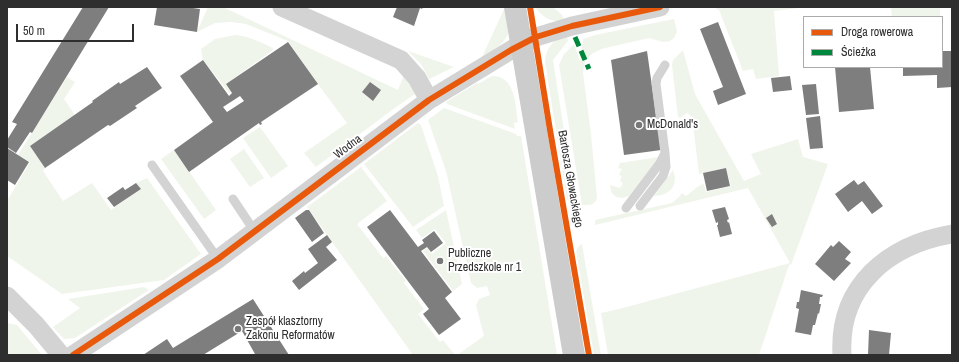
<!DOCTYPE html>
<meta charset="utf-8">
<style>
body{margin:0}
#map{position:relative;width:959px;height:362px;overflow:hidden;background:#fff;font-family:"Archivo Narrow",sans-serif}
canvas{display:block}
.frame{position:absolute;inset:0;border:8px solid #2e2e2e;pointer-events:none}
.legend{position:absolute;left:803px;top:16px;width:140px;height:52px;box-sizing:border-box;background:#fff;border:1px solid #ababab;margin:0;padding:5px 7px;list-style:none;font-size:12px;color:#2e2e2e}
.legend li{display:flex;align-items:center;gap:8px;height:20px}
.legend b{width:20px;border:1px solid #ababab}
.scale{position:absolute;left:16px;top:24px;width:118px;height:18px;box-sizing:border-box;border:2px solid #2e2e2e;border-top:0;padding-left:5px;font-size:12px;line-height:14px;white-space:nowrap;color:#2e2e2e;-webkit-text-stroke:3px #fff;paint-order:stroke}
</style>
<div id="map">
<canvas width="959" height="362"></canvas>
<div class="frame"></div>
<ul class="legend">
<li><b style="height:5px;background:#e8590c"></b>Droga rowerowa</li>
<li><b style="height:5px;background:#00873e"></b>Ścieżka</li>
</ul>
<div class="scale">50 m</div>
</div>
<script>
const ctx = document.querySelector('canvas').getContext('2d');
ctx.lineJoin = 'round';
function fillPath(path, color) {
  ctx.fillStyle = color;
  ctx.fill(path, 'evenodd');
}
function stroke(path, color, width, dash) {
  ctx.strokeStyle = color;
  ctx.lineWidth = width;
  ctx.lineCap = dash ? 'butt' : 'round';
  ctx.setLineDash(dash || []);
  ctx.stroke(path);
}
function write(font, color, halo, rows, align = 'center') {
  ctx.font = font + ' "Archivo Narrow",sans-serif';
  ctx.lineWidth = 4;
  ctx.setLineDash([]);
  ctx.textBaseline = 'middle';
  ctx.strokeStyle = halo;
  ctx.fillStyle = color;
  for (const [text, x, y, turn = 0] of rows) {
    ctx.save();
    ctx.translate(x, y);
    ctx.rotate((+turn || 0) * Math.PI / 180);
    ctx.textAlign = isNaN(turn) ? turn : align;
    if (halo) ctx.strokeText(text, 0, 0);
    ctx.fillText(text, 0, 0);
    ctx.restore();
  }
}
const green = new Path2D(`
 M 208,7 L 223,7 L 398,90 L 405,72 L 416,87 L 415,94 L 392,110 L 316,167 L 304,153 L 347,123 L 320,87 L 288,41 L 246,24 L 231,22 L 215,23 L 197,32 Z
 M 505,7 C 506,14 510,23 509,30 C 507,43 492,51 482,57 Z
 M 535,7 L 553,7 L 563,16 L 564,21 C 549,22 544,18 535,7 Z
 M 716,7 L 798,7 L 799,8 L 774,11 L 779,76 L 756,79 L 753,69 L 743,71 L 719,10 L 717,10 Z
 M 891,7 L 940,7 L 940,17 L 892,17 Z
 M 674,19 L 677,32 L 674,38 L 670,41 L 663,42 L 649,38 L 601,49 L 592,54 L 585,61 L 583,73 L 591,134 L 597,198 C 594,206 590,205 582,205 L 559,65 L 564,54 L 574,44 L 580,61 L 583,39 L 595,35 Z
 M 235,35 C 249,36 260,42 273,48 L 273,50 L 226,84 L 231,92 L 229,93 L 203,60 L 201,49 L 215,39 Z
 M 567,35 L 568,41 L 553,60 L 576,207 L 570,203 L 567,199 L 545,62 C 546,47 553,40 567,35 Z
 M 683,50 L 695,94 L 744,181 L 761,174 L 751,154 L 798,139 L 803,157 L 828,164 L 791,265 L 790,264 L 788,268 L 759,355 L 608,355 L 601,313 L 619,309 L 790,263 L 748,188 L 595,225 L 595,220 L 672,203 L 679,197 L 682,193 L 686,196 L 700,185 L 704,184 L 706,192 L 731,186 L 726,168 L 699,174 L 692,117 L 687,113 L 680,118 L 678,117 L 672,65 L 673,60 Z
 M 408,51 L 454,67 L 429,79 L 421,64 Z
 M 492,76 C 516,76 515,105 518,122 L 514,123 L 515,129 L 447,104 L 446,102 L 477,83 L 478,84 Z
 M 67,77 L 75,82 L 64,99 L 75,115 L 30,146 L 45,168 L 43,171 L 63,201 L 92,183 L 111,210 L 141,189 L 136,183 L 147,178 L 201,254 L 164,280 L 62,294 L 7,256 L 7,201 L 30,162 L 18,155 Z
 M 444,108 L 516,134 L 517,136 L 521,136 L 557,355 L 457,355 L 484,336 L 476,305 L 479,299 L 490,295 L 487,286 L 477,288 L 471,283 L 446,171 L 428,120 Z
 M 418,123 L 421,125 L 438,176 L 444,206 L 413,227 L 364,164 Z
 M 260,127 L 288,166 L 271,178 L 243,138 Z
 M 244,149 L 264,178 L 250,187 L 230,159 Z
 M 174,150 L 216,210 L 204,219 L 161,159 Z
 M 659,157 L 629,196 L 622,198 L 616,197 L 611,192 L 610,185 L 620,188 L 623,183 L 620,181 L 622,176 L 619,175 L 622,169 L 618,168 L 620,163 Z
 M 361,167 L 387,201 L 357,224 L 383,258 L 386,256 L 406,281 L 404,283 L 424,309 L 418,314 L 440,342 L 443,340 L 455,355 L 413,355 L 307,207 Z
 M 673,170 C 679,185 670,196 654,196 Z
 M 446,210 L 462,284 L 453,291 L 423,251 L 427,248 L 432,254 L 446,243 L 435,229 L 422,238 L 416,230 Z
 M 582,244 L 601,355 L 594,355 L 576,251 L 579,246 Z
 M 144,287 L 149,290 L 75,338 L 64,339 L 53,327 L 80,308 L 68,299 Z
 M 7,323 L 17,325 L 42,355 L 7,355 Z`);
const building = new Path2D(`
 M 83,7 L 109,7 L 32,133 L 30,132 L 16,153 L 7,147 L 7,140 L 17,124 L 12,122 Z
 M 157,7 L 186,7 L 200,9 L 197,32 L 154,25 Z
 M 397,7 L 423,7 L 422,9 L 420,8 L 414,26 L 393,17 Z
 M 718,22 L 746,94 L 718,105 L 713,91 L 723,87 L 700,29 Z
 M 288,42 L 318,84 L 261,122 L 262,124 L 260,125 L 259,123 L 189,172 L 174,150 L 213,122 L 180,76 L 203,60 L 229,96 L 232,93 L 226,84 ZM 240,96 L 244,101 L 227,112 L 223,107 Z
 M 647,51 L 661,150 L 624,155 L 611,60 Z
 M 942,51 L 952,51 L 952,87 L 937,88 L 937,75 L 903,76 L 903,67 L 942,67 Z
 M 147,67 L 162,88 L 135,106 L 137,108 L 110,126 L 108,125 L 45,168 L 30,146 L 93,102 L 92,101 L 119,82 L 120,84 Z
 M 835,67 L 870,67 L 874,109 L 839,112 Z
 M 790,76 L 792,90 L 773,92 L 771,78 Z
 M 370,82 L 381,90 L 373,101 L 362,92 Z
 M 816,84 L 819,114 L 806,115 L 802,85 Z
 M 820,116 L 823,148 L 810,149 L 806,118 Z
 M 7,148 L 29,162 L 15,185 L 7,180 Z
 M 726,168 L 730,186 L 707,191 L 703,173 Z
 M 854,180 L 858,185 L 864,181 L 883,206 L 872,214 L 862,201 L 848,212 L 835,194 Z
 M 136,183 L 141,189 L 114,207 L 107,198 L 123,187 L 125,190 Z
 M 725,207 L 729,219 L 727,220 L 728,223 L 729,222 L 732,234 L 720,237 L 717,225 L 718,225 L 718,222 L 716,223 L 712,210 Z
 M 306,210 L 309,210 L 324,233 L 312,242 L 295,218 Z
 M 390,210 L 418,247 L 424,243 L 422,240 L 434,231 L 443,243 L 431,252 L 427,247 L 421,251 L 452,292 L 445,298 L 461,319 L 439,335 L 423,314 L 429,309 L 367,227 Z
 M 772,214 L 777,224 L 772,227 L 766,218 Z
 M 327,235 L 332,242 L 326,247 L 337,260 L 299,290 L 292,281 L 304,271 L 305,273 L 318,263 L 308,249 Z
 M 839,241 L 851,252 L 845,259 L 851,263 L 834,281 L 815,264 L 831,245 L 833,247 Z
 M 801,290 L 823,295 L 822,297 L 820,297 L 819,304 L 821,304 L 819,314 L 818,313 L 815,325 L 813,325 L 811,335 L 795,332 L 799,309 L 796,308 L 797,302 L 799,302 Z
 M 253,299 L 289,355 L 253,355 L 255,354 L 242,331 L 203,355 L 143,355 L 167,339 L 173,348 Z
 M 869,330 L 891,333 L 889,355 L 868,355 Z`);
const lane = new Path2D(`
 M 152,165 L 218,259
 M 233,199 L 255,232
 M 640,206 L 663,176 L 666,167 L 665,153
 M 626,208 L 660,163 L 665,153 L 656,84 L 657,78 L 665,65`);
const street = new Path2D(`
 M 282,7 L 401,60 L 417,78 L 429,100
 M 7,296 L 36,325 L 61,355
 M 73,355 L 218,259 L 429,100 L 511,50 L 536,37 L 572,26 L 660,7
 M 842,355 C 838,286 888,245 952,234`);
const secondary = new Path2D(`
 M 515,7 L 574,355`);
const quiet = new Path2D(`
 M 575,37 L 589,69`);
const cycleway = new Path2D(`
 M 530,7 L 550,130 L 589,355
 M 73,355 L 218,259 L 429,100 L 511,50 L 536,37 L 572,26 L 660,7`);
const markers = [
 [639,125,4,"#777"],
 [440,261,4,"#777"],
 [238,329,4,"#777"]
];
const poiNames = [
 ["McDonald's",647,125],
 ["Publiczne",448,254],
 ["Przedszkole nr 1",448,268],
 ["Zespół klasztorny",246,322],
 ["Zakonu Reformatów",246,336]
];
const streetNames = [
 ["Wodna",348,147,-37],
 ["Bartosza Głowackiego",570,179,80]
];
fillPath(green, '#f0f5eb');
fillPath(building, '#7e7e7e');
stroke(lane, '#d3d3d3', 9);
stroke(street, '#d3d3d3', 19);
stroke(secondary, '#ccc', 22);
stroke(quiet, '#00873e', 5, [10, 5]);
stroke(cycleway, '#e8590c', 6);
for (const [x, y, r, color] of markers) {
  const dot = new Path2D();
  dot.arc(x, y, r, 0, 2 * Math.PI);
  ctx.fillStyle = color;
  ctx.fill(dot);
  stroke(dot, '#fff', 1.5);
}
write('12px', '#2e2e2e', '#fff', poiNames, 'left');
write('12px', '#2e2e2e', '#fff', streetNames);
</script>
